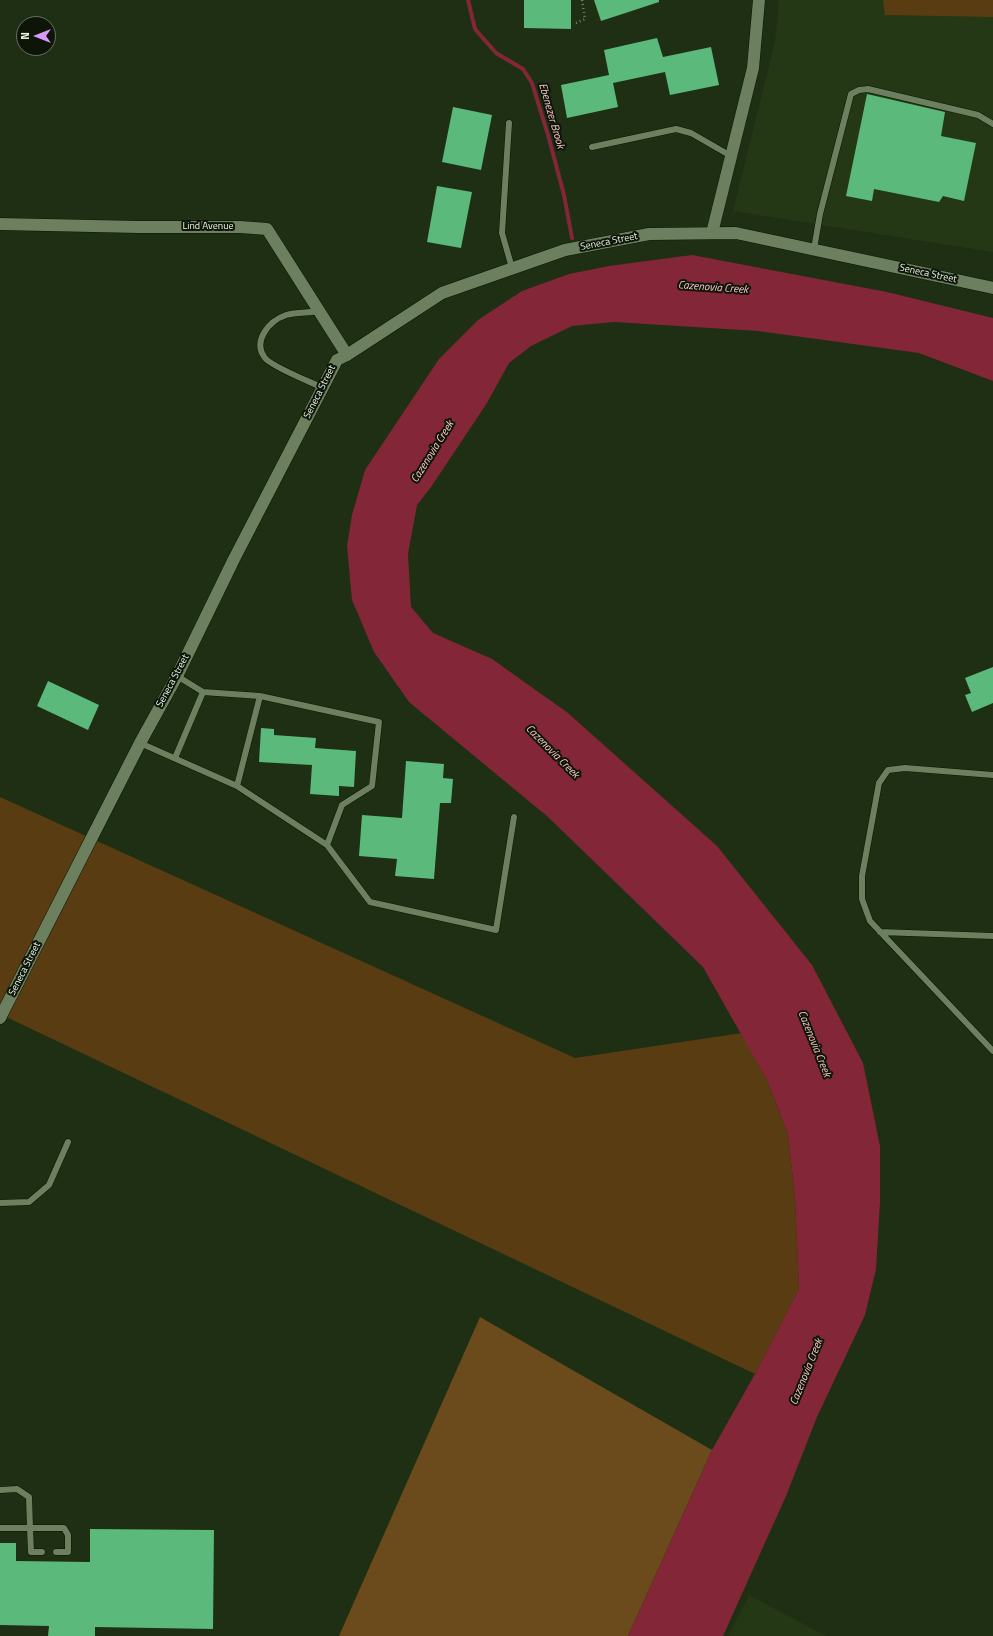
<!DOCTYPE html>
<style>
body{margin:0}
#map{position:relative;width:993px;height:1636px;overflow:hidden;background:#1f2f13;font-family:"Titillium Web",sans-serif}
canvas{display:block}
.north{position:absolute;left:16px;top:16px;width:40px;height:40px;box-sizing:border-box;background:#0d1509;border:1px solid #666f61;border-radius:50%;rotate:270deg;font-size:11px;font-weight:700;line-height:16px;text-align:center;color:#ecf7e5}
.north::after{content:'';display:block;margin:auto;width:14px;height:18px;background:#d89af8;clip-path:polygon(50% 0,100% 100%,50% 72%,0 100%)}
</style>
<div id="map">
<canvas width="993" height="1636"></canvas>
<div class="north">N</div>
</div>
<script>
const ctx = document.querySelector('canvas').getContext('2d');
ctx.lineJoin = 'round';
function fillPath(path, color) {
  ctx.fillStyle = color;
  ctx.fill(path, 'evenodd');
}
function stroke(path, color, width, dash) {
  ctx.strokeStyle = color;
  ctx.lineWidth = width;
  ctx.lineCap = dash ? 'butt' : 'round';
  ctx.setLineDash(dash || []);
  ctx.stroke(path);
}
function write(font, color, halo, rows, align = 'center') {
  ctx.font = font + ' "Titillium Web",sans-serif';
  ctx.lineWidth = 4;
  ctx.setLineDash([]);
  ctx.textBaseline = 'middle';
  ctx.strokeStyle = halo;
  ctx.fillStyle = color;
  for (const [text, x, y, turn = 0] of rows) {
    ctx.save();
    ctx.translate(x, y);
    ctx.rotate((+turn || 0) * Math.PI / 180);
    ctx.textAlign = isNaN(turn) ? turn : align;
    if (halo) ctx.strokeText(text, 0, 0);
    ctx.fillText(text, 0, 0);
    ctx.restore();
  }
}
const built = new Path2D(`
 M 779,0 L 993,0 L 993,252 L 733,211 L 775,42 Z
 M 749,1595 L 826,1636 L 728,1636 Z`);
const green = new Path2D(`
 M 883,0 L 993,0 L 993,17 L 885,15 Z
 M 0,797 L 575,1058 L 742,1033 L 767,1080 L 788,1135 L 795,1198 L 799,1289 L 755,1374 L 0,1014 Z`);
const forest = new Path2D(`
 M 480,1317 L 712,1450 L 628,1636 L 339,1636 Z`);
const water = new Path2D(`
 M 692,255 L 887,292 L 993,318 L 993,381 L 919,353 L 758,331 L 614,322 L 572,326 L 531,346 L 509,363 L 487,403 L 431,487 L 417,505 L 408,554 L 411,607 L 433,633 L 492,659 L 568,713 L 717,846 L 812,965 L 863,1063 L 880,1146 L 880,1202 L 876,1269 L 865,1315 L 817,1417 L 786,1496 L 723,1636 L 628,1636 L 712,1450 L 755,1374 L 799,1289 L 795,1198 L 788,1135 L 767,1080 L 703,967 L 548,817 L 409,702 L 374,652 L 352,600 L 347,546 L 352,515 L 365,470 L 439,359 L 478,320 L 522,291 L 569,274 L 609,266 Z`);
const stream = new Path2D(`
 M 468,0 L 475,29 L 496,53 L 523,69 L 532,83 L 548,135 L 564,195 L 572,238`);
const building = new Path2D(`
 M 524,0 L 571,0 L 571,29 L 524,28 Z
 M 594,0 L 659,0 L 659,2 L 601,21 Z
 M 657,38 L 663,57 L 711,47 L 719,85 L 670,95 L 665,72 L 613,83 L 618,107 L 567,118 L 561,85 L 609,75 L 604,50 Z
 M 867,94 L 945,112 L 941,136 L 976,143 L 964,201 L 943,196 L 939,202 L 874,189 L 872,201 L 846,196 Z
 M 453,107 L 492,115 L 481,170 L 442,162 Z
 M 437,186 L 472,192 L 461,248 L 427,242 Z
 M 993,667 L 993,703 L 972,712 L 965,695 L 971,693 L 965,678 Z
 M 48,681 L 99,705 L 88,730 L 37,706 Z
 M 261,728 L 274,729 L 274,735 L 316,738 L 315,748 L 356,751 L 354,787 L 339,786 L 339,796 L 310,794 L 312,765 L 259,762 Z
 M 406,761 L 444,764 L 443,778 L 453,779 L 451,803 L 440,803 L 434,879 L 395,876 L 397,859 L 359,856 L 362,815 L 402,818 Z
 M 90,1529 L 214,1530 L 213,1629 L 95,1627 L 95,1636 L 48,1636 L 49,1626 L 0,1625 L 0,1543 L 16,1543 L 16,1561 L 90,1562 Z`);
const path = new Path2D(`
 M 576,23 L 585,19 L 582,0`);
const service = new Path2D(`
 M 509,123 L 502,233 L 512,268
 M 592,147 L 676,129 L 691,133 L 731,156
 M 814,249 L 820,214 L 851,94 L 859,90 L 868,89 L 978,115 L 993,124
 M 320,311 C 309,313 296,312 286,315 C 269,321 252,341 265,358 C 272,367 311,382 323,388
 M 177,676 L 203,692 L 260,696 L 379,722 L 372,786 L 342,805 L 327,845
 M 140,743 L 237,786 L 327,845 L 370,902 L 496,930 L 514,817
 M 175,758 L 203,692
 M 993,775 L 905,768 L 888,770 L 879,783 L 862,876 L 862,899 L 870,921 L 993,1051
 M 237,786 L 260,696
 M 880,932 L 993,936
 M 0,1203 L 29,1202 L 49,1185 L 68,1142
 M 0,1490 L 17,1489 L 29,1497 L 30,1528 L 0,1528
 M 42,1552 L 31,1552 L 30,1528 L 64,1528 L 68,1535 L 68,1552 L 56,1552`);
const minor = new Path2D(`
 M 0,224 L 139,227 L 240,227 L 267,229 L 347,355
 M 712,233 L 753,68 L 759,0`);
const tertiary = new Path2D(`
 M 1,1016 L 140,743 L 177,676 L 234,559 L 337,360 L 347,355 L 442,293 L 565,250 L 649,234 L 736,233 L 993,288`);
const secondary = new Path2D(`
 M 0,1018 L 1,1016`);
const streetNames = [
 ["Lind Avenue",208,227],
 ["Seneca Street",609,242,-11],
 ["Seneca Street",928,274,12],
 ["Seneca Street",320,392,-63],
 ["Seneca Street",173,681,-62],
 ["Seneca Street",25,969,-63]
];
const waterNames = [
 ["Ebenezer Brook",551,116,74],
 ["Cazenovia Creek",713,288,4],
 ["Cazenovia Creek",433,452,-58],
 ["Cazenovia Creek",552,752,45],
 ["Cazenovia Creek",814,1044,68],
 ["Cazenovia Creek",807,1372,-68]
];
fillPath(built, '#243815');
fillPath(green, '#593c11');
fillPath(forest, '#6b4b1c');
fillPath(water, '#832637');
stroke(stream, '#832637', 4);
fillPath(building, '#5bb97c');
stroke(service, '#081700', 7);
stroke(minor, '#081700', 13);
stroke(tertiary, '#081700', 13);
stroke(secondary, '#081700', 13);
stroke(path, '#76846d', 2.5, [1, 3]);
stroke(service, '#6c7f5f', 6);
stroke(minor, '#6c7f5f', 12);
stroke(tertiary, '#6c7f5f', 12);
stroke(secondary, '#6c7f5f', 12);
write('10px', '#ecf7e5', '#0d1509', streetNames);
write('italic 11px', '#fcc6ca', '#0d1509', waterNames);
</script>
